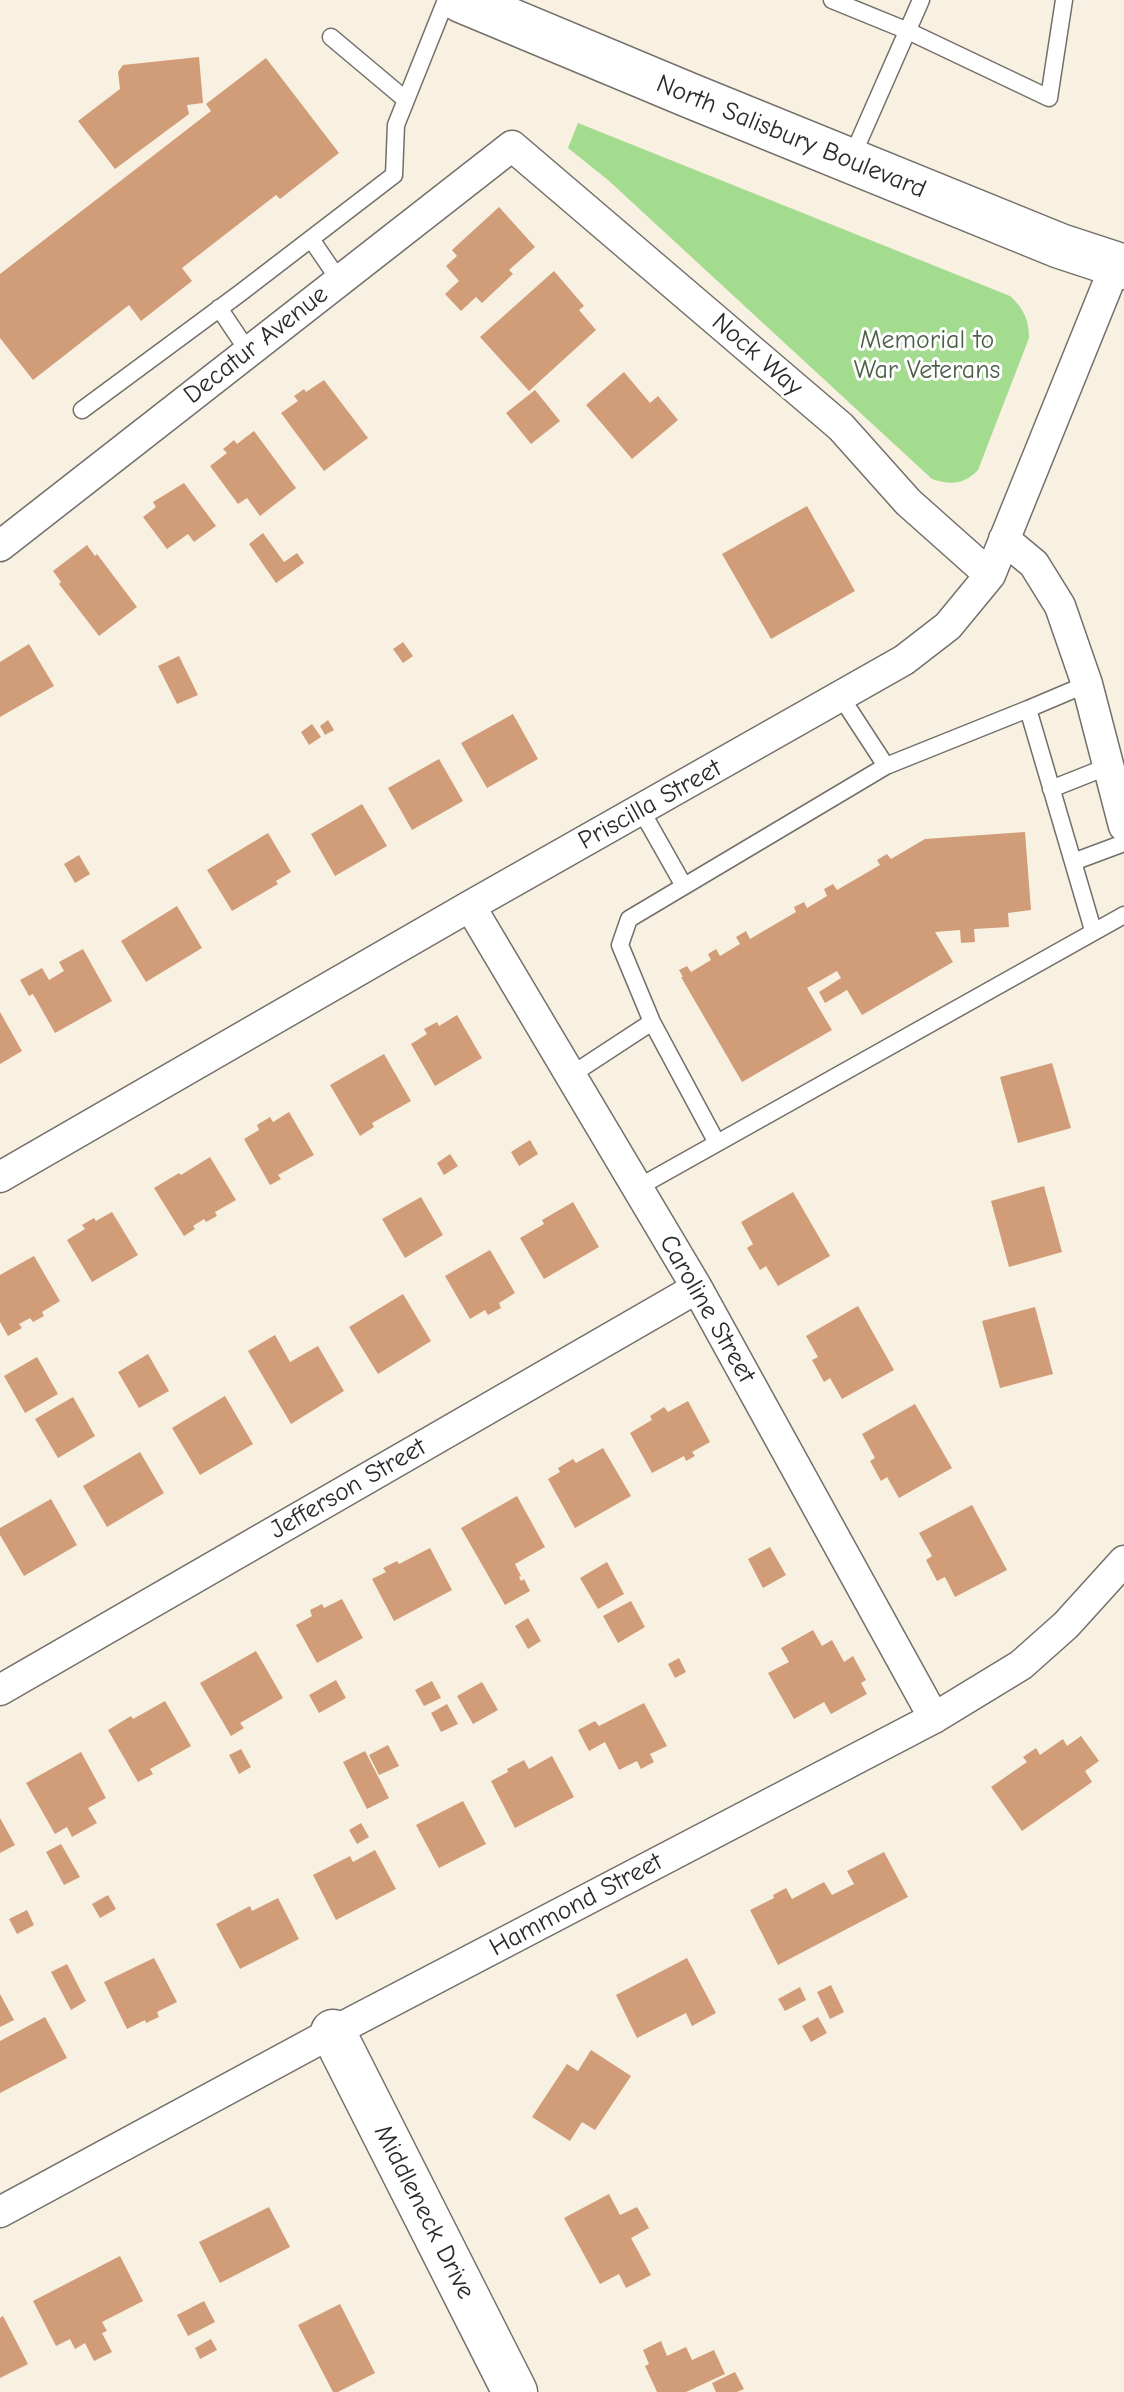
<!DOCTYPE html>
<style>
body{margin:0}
canvas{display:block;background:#f8f0e1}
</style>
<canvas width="1124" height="2392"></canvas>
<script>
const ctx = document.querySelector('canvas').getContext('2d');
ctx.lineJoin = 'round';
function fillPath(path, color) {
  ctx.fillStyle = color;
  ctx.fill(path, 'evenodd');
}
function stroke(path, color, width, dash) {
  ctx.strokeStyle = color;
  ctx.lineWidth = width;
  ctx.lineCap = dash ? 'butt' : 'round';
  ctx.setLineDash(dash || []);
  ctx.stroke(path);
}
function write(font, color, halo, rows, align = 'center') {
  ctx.font = font + ' "Comic Neue",sans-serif';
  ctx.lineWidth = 6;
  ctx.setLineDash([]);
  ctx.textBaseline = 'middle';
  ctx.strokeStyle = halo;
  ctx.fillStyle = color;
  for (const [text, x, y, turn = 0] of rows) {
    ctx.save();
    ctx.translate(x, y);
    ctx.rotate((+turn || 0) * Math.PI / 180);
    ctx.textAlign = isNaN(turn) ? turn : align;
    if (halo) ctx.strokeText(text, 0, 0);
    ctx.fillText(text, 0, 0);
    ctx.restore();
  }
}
const green = new Path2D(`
 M 578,123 L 1010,296 C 1024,309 1029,320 1029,338 L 978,470 C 964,485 950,485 932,479 L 608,180 L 568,148 Z`);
const building = new Path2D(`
 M 199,57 L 203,103 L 187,105 L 189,114 L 115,169 L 78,121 L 120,89 L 118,72 L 123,65 Z
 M 266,58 L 339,153 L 280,199 L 276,195 L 182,268 L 192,281 L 141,321 L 129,305 L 33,380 L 0,338 L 0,274 L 211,111 L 206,104 Z
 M 499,207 L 535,247 L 509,270 L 513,274 L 482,303 L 476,297 L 461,311 L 445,294 L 459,281 L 446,266 L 457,256 L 452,250 Z
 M 554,271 L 584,306 L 579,310 L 596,330 L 529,391 L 480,337 Z
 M 624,372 L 650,403 L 658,396 L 678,420 L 632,459 L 586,405 Z
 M 324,380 L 368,438 L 324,471 L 281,413 L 298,401 L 294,396 L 304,389 L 306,392 Z
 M 535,390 L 560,421 L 531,444 L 506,413 Z
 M 254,431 L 296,488 L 260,516 L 247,498 L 238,504 L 210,466 L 227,453 L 223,449 L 234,440 L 237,444 Z
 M 184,483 L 216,526 L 194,542 L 188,534 L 167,549 L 143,517 L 156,507 L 153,502 Z
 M 807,506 L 855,591 L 771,639 L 722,554 Z
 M 263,533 L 284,562 L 297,553 L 304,563 L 276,583 L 249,544 Z
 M 87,545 L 95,556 L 97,554 L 137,607 L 99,636 L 59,584 L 61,582 L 53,571 Z
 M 403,642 L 413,656 L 403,663 L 393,649 Z
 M 29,644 L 54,686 L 0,717 L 0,662 Z
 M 179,656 L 198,695 L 177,704 L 158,666 Z
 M 513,714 L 538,759 L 487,788 L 461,743 Z
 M 328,720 L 334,730 L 325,735 L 320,726 Z
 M 312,724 L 321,737 L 309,745 L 301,732 Z
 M 439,759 L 463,801 L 412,830 L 388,788 Z
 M 362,804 L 387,846 L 335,876 L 311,834 Z
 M 1025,832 L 1031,910 L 1008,913 L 1009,927 L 974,929 L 975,942 L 961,943 L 960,930 L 935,932 L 953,962 L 862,1015 L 847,990 L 825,1003 L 819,992 L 841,978 L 837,971 L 807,988 L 832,1030 L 742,1082 L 681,977 L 683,977 L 679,970 L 687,966 L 691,972 L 711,960 L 708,954 L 716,949 L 720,956 L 740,944 L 736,937 L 746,931 L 750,939 L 796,912 L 794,907 L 804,902 L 807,908 L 827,896 L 824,889 L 833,884 L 837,890 L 880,865 L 877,860 L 887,854 L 891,859 L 925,839 Z
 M 268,833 L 291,872 L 276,881 L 278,884 L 232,911 L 207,870 Z
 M 79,855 L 90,874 L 75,883 L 64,864 Z
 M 177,906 L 202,948 L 146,982 L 121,941 Z
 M 83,949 L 112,1001 L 55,1033 L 33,994 L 29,996 L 20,980 L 42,968 L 49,980 L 64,971 L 59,962 Z
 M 0,1012 L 22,1051 L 0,1064 Z
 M 457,1015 L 482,1058 L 435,1086 L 411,1044 L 427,1034 L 424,1029 L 437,1022 L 439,1026 Z
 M 384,1054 L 411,1101 L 372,1123 L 374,1127 L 360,1136 L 330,1085 Z
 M 1052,1063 L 1071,1128 L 1018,1143 L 1000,1077 Z
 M 289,1112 L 314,1155 L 278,1175 L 281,1179 L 270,1185 L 244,1139 L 259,1130 L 257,1125 L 270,1117 L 273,1122 Z
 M 530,1140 L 538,1154 L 519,1166 L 511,1152 Z
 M 450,1154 L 458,1166 L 444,1175 L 437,1163 Z
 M 210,1157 L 236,1200 L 215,1212 L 217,1216 L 206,1222 L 204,1219 L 193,1226 L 195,1229 L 184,1236 L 154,1188 L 179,1173 L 181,1175 Z
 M 1044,1186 L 1062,1252 L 1009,1267 L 991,1201 Z
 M 793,1192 L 830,1256 L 778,1286 L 766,1266 L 760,1270 L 747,1248 L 753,1244 L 741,1222 Z
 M 421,1197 L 443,1235 L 405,1258 L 382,1219 Z
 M 573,1202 L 599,1247 L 544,1279 L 520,1238 L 544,1224 L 542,1220 Z
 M 112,1212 L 138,1255 L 92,1282 L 67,1240 L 85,1229 L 82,1225 L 94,1218 L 96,1221 Z
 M 490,1250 L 515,1293 L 499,1303 L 501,1308 L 488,1315 L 485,1310 L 470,1319 L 445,1276 Z
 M 34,1256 L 60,1301 L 42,1312 L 44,1316 L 33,1322 L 30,1318 L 19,1324 L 22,1328 L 8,1336 L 0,1322 L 0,1275 Z
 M 403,1294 L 431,1341 L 378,1374 L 349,1327 Z
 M 858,1306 L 894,1370 L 842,1399 L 830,1378 L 824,1382 L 812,1360 L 818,1357 L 806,1336 Z
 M 1035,1307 L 1053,1374 L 1000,1388 L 982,1321 Z
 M 275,1335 L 290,1362 L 318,1346 L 344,1391 L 291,1424 L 248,1351 Z
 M 148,1354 L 169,1391 L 139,1408 L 118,1372 Z
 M 37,1357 L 58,1394 L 25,1413 L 4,1376 Z
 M 225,1396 L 253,1444 L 200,1475 L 172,1428 Z
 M 73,1397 L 95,1436 L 58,1458 L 35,1419 Z
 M 688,1401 L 710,1442 L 692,1452 L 695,1456 L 686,1461 L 684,1456 L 652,1473 L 630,1433 L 652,1420 L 650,1416 L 664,1407 L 668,1412 Z
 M 915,1404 L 952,1468 L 899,1498 L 887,1477 L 881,1481 L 870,1461 L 875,1458 L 862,1434 Z
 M 603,1448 L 631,1496 L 575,1528 L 548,1479 L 560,1472 L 558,1468 L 573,1459 L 576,1463 Z
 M 140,1452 L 164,1493 L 107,1527 L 83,1486 Z
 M 517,1496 L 545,1547 L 515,1564 L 521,1576 L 519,1577 L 521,1581 L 524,1579 L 530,1591 L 505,1605 L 461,1528 Z
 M 51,1499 L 77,1545 L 24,1576 L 0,1535 L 0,1528 Z
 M 972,1505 L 1007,1570 L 955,1597 L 945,1577 L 937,1581 L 926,1560 L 932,1556 L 919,1533 Z
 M 770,1547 L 786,1575 L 763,1588 L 748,1559 Z
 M 430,1548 L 452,1590 L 394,1621 L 372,1579 L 386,1572 L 383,1568 L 397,1561 L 399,1564 Z
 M 607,1562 L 624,1594 L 598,1609 L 580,1578 Z
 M 342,1599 L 363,1638 L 317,1663 L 296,1625 L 312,1616 L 310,1610 L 322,1604 L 324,1608 Z
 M 631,1601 L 645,1627 L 618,1643 L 603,1616 Z
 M 528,1618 L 541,1641 L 528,1649 L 515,1626 Z
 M 813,1630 L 822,1646 L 832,1640 L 844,1662 L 853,1656 L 866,1680 L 861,1683 L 867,1694 L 831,1714 L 824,1702 L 794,1719 L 768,1673 L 789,1662 L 781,1648 Z
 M 256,1651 L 283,1698 L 240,1723 L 244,1728 L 231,1736 L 200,1683 Z
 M 679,1658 L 686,1672 L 675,1678 L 668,1664 Z
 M 336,1680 L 346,1698 L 319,1713 L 309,1695 Z
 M 432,1681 L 441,1698 L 424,1706 L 415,1690 Z
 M 482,1682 L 498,1710 L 473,1724 L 457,1696 Z
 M 165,1701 L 191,1746 L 150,1769 L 153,1774 L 138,1782 L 108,1730 L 131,1716 L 133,1719 Z
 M 644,1703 L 667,1746 L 650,1754 L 654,1762 L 641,1769 L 637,1761 L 619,1770 L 605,1742 L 589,1751 L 578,1730 L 595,1721 L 599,1726 Z
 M 447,1704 L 458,1724 L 441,1732 L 431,1713 Z
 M 1081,1736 L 1099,1761 L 1085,1771 L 1092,1782 L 1022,1831 L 991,1787 L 1027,1762 L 1023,1757 L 1036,1748 L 1040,1755 L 1063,1739 L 1067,1746 Z
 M 388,1745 L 399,1766 L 379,1775 L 369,1755 Z
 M 241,1749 L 251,1767 L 239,1774 L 229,1755 Z
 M 365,1751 L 389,1798 L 367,1809 L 343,1762 Z
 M 81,1752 L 106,1798 L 88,1808 L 97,1823 L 72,1837 L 67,1827 L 55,1834 L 26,1783 Z
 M 552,1756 L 574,1797 L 515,1828 L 491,1781 L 508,1772 L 507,1769 L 524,1760 L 529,1769 Z
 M 463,1801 L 486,1844 L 439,1868 L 416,1825 Z
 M 0,1818 L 15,1845 L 0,1853 Z
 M 361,1823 L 369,1837 L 357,1844 L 349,1830 Z
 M 61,1844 L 80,1877 L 64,1885 L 46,1852 Z
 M 375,1850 L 396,1889 L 336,1920 L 313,1875 L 350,1856 L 353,1862 Z
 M 884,1852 L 908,1897 L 778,1965 L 750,1910 L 774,1898 L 773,1895 L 786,1888 L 792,1899 L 824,1882 L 832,1895 L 854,1884 L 847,1871 Z
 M 108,1895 L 116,1909 L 100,1918 L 92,1904 Z
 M 278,1898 L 299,1939 L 240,1969 L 216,1924 L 250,1906 L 252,1911 Z
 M 27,1910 L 34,1925 L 17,1934 L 9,1919 Z
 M 154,1958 L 177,2002 L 157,2012 L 159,2017 L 146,2023 L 145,2020 L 127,2029 L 104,1982 Z
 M 687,1958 L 716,2013 L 692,2026 L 686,2013 L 637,2038 L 616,1995 Z
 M 67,1964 L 86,2001 L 71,2010 L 51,1972 Z
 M 831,1985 L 844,2012 L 830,2019 L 817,1992 Z
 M 800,1987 L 806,2000 L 785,2011 L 778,1999 Z
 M 0,1994 L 14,2020 L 0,2027 Z
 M 45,2017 L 67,2058 L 0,2093 L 0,2041 Z
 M 818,2017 L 827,2033 L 811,2042 L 802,2026 Z
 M 591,2050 L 631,2076 L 595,2130 L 582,2122 L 570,2141 L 532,2117 L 567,2064 L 578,2071 Z
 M 609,2194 L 620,2215 L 637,2207 L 649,2228 L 631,2238 L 651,2275 L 626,2288 L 619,2274 L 600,2284 L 564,2218 Z
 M 269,2207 L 290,2247 L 220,2283 L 199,2242 Z
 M 120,2256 L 143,2301 L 102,2322 L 107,2331 L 102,2333 L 112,2352 L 94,2361 L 85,2343 L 75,2349 L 70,2339 L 56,2346 L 33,2301 Z
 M 204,2301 L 215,2322 L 188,2336 L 177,2315 Z
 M 340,2304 L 375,2373 L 338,2392 L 333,2392 L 298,2325 Z
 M 3,2316 L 28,2364 L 0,2378 L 0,2318 Z
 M 211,2339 L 217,2350 L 200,2359 L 195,2348 Z
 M 661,2341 L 667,2356 L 686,2347 L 692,2360 L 714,2350 L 725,2374 L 686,2392 L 657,2392 L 645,2366 L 649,2364 L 643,2350 Z
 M 735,2372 L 744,2389 L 737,2392 L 716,2392 L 712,2383 Z`);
const lane = new Path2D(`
 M 832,0 L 908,31 L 1049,98 L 1064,0
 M 331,37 L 406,100
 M 851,159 L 921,0
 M 311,239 L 339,280
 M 219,308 L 248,351
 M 82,410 L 239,294 L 394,175 L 396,125 L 446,0
 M 841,697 L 886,766 L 1028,709 L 1093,930
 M 1028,709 L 1087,684
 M 1051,789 L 1109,766
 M 641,810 L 684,886
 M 1073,862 L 1124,843
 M 571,1075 L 652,1022
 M 717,1143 L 652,1022 L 620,945 L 629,919 L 886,766
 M 637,1188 L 1124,915`);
const street = new Path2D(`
 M 1004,539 L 1034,564 L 1060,606 L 1087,684 L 1124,826
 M 0,546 L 512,146 L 841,427 L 908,502 L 990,575
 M 470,906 L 697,1288 L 934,1718
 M 0,1177 L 470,906 L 904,660 L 948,626 L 990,575 L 1116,264
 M 0,1690 L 697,1288
 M 0,2212 L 333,2032 L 934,1718 L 1021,1665 L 1066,1625 L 1124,1561`);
const secondary = new Path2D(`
 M 333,2032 L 515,2392`);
const primary = new Path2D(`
 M 461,0 L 691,96 L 1060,246 L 1124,267`);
const streetNames = [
 ["North Salisbury Boulevard",791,137,22],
 ["Decatur Avenue",256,345,-38],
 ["Nock Way",757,355,41],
 ["Priscilla Street",650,805,-29],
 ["Caroline Street",707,1309,60],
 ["Jefferson Street",348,1489,-30],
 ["Hammond Street",576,1905,-28],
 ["Middleneck Drive",424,2212,63]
];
const parkNames = [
 ["Memorial to",927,341],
 ["War Veterans",927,371]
];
fillPath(green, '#a3dc8f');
fillPath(building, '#d19c78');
stroke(lane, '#73706b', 19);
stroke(street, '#73706b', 33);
stroke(secondary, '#73706b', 47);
stroke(primary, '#73706b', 47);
stroke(lane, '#fff', 16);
stroke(street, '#fff', 30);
stroke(secondary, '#fff', 44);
stroke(primary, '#fff', 44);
write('26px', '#2b2b2b', '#fff', streetNames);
write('26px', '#4f6049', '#fff', parkNames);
</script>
